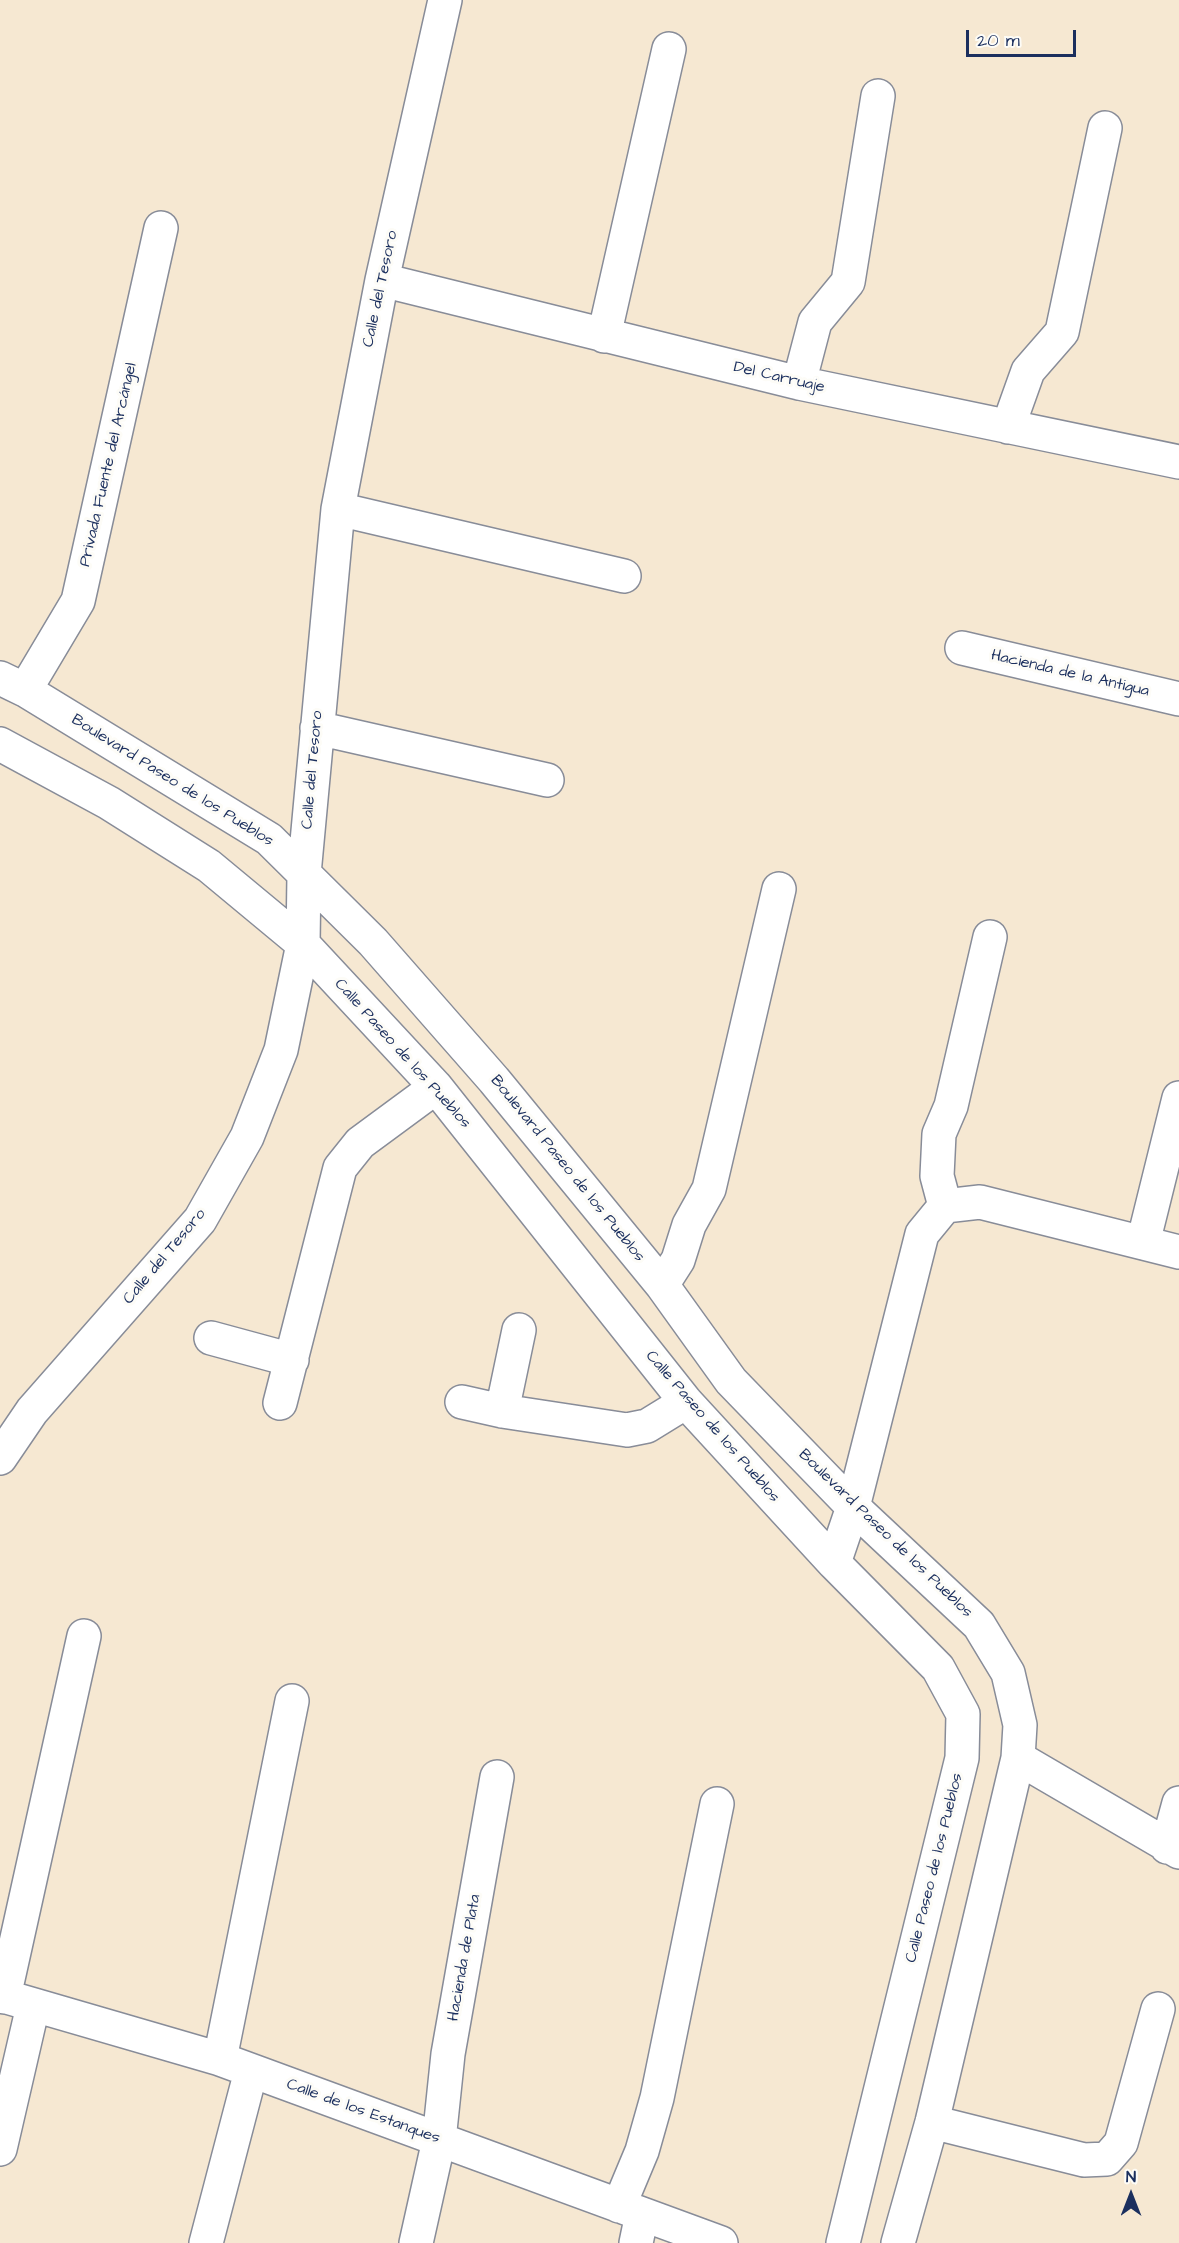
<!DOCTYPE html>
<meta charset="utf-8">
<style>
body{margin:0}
#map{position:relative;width:1179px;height:2243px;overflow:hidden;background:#f6e8d2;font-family:"Architects Daughter",sans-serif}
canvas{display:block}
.north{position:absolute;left:1101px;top:2165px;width:60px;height:60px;-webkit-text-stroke:4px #fdfcf7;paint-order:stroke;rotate:0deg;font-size:16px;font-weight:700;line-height:24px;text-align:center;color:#1b2f5e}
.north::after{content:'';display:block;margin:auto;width:21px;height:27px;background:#1b2f5e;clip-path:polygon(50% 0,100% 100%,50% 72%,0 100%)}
.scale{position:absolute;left:966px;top:30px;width:110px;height:27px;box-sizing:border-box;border:3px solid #1b2f5e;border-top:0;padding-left:8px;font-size:18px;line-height:21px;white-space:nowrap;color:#1b2f5e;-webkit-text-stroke:4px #fdfcf7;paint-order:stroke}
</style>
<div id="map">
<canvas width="1179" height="2243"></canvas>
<div class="north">N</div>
<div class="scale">20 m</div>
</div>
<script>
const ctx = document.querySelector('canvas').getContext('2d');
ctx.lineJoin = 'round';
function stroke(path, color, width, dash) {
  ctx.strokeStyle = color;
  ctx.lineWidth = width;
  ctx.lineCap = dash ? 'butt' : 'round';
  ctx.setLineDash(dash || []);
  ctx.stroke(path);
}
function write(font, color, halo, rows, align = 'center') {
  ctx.font = font + ' "Architects Daughter",sans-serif';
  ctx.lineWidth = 6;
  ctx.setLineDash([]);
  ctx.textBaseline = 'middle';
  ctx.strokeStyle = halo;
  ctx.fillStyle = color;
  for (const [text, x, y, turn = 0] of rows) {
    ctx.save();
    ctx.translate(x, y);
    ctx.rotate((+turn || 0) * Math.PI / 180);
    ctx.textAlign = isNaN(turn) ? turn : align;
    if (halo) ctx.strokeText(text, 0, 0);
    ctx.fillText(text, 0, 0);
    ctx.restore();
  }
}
const minor = new Path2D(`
 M 382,280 L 799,383 L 1179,462
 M 604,336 L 669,49
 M 799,383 L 815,322 L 848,282 L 878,96
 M 1008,427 L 1028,371 L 1062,332 L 1105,128
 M 338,509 L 624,576
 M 962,648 L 1179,699
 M 0,678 L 25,690 L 269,839 L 373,942 L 494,1080 L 662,1285 L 731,1381 L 853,1507 L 979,1625 L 1008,1673 L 1020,1725 L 1018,1758 L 932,2122 L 898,2243
 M 25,690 L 78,601 L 161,228
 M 317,728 L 547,780
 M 0,744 L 109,803 L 209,866 L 303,944 L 436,1087 L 686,1402 L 834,1563 L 938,1668 L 963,1714 L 962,1758 L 843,2243
 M 945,1206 L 937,1176 L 939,1134 L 951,1106 L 990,937
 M 1143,1243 L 1179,1098
 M 662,1285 L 678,1260 L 689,1225 L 709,1189 L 779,889
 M 211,1338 L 292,1360
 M 462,1402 L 502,1411 L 627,1430 L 647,1426 L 686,1402
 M 280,1403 L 340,1168 L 360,1143 L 436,1087
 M 502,1411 L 519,1330
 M 0,1458 L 32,1411 L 200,1220 L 247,1137 L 281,1050 L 303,944 L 304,874 L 338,509 L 382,280 L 445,0
 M 834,1563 L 853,1507 L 922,1234 L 945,1206 L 980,1202 L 1179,1252
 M 1018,1758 L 1179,1852
 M 1167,1847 L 1179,1803
 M 0,1995 L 220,2059 L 721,2243
 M 4,1997 L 84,1636
 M 220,2059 L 292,1701
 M 932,2122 L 1084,2160 L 1107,2159 L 1121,2143 L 1158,2009
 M 0,2149 L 33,2006
 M 619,2206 L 642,2151 L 657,2098 L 717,1804
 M 206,2243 L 251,2071
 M 416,2243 L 439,2140 L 448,2054 L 497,1777
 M 636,2243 L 642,2214`);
const streetNames = [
 ["Calle del Tesoro",381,289,-78],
 ["Del Carruaje",779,378,13],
 ["Privada Fuente del Arcángel",109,465,-77],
 ["Hacienda de la Antigua",1070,674,13],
 ["Calle del Tesoro",313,770,-85],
 ["Boulevard Paseo de los Pueblos",172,781,32],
 ["Calle Paseo de los Pueblos",402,1054,48],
 ["Boulevard Paseo de los Pueblos",567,1169,51],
 ["Calle del Tesoro",165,1257,-50],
 ["Calle Paseo de los Pueblos",712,1427,49],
 ["Boulevard Paseo de los Pueblos",885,1534,44],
 ["Calle Paseo de los Pueblos",935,1868,-76],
 ["Hacienda de Plata",465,1958,-80],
 ["Calle de los Estanques",363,2112,20]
];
stroke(minor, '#888c98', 36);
stroke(minor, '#fff', 33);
write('16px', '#1b2f5e', '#fdfcf7', streetNames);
</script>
